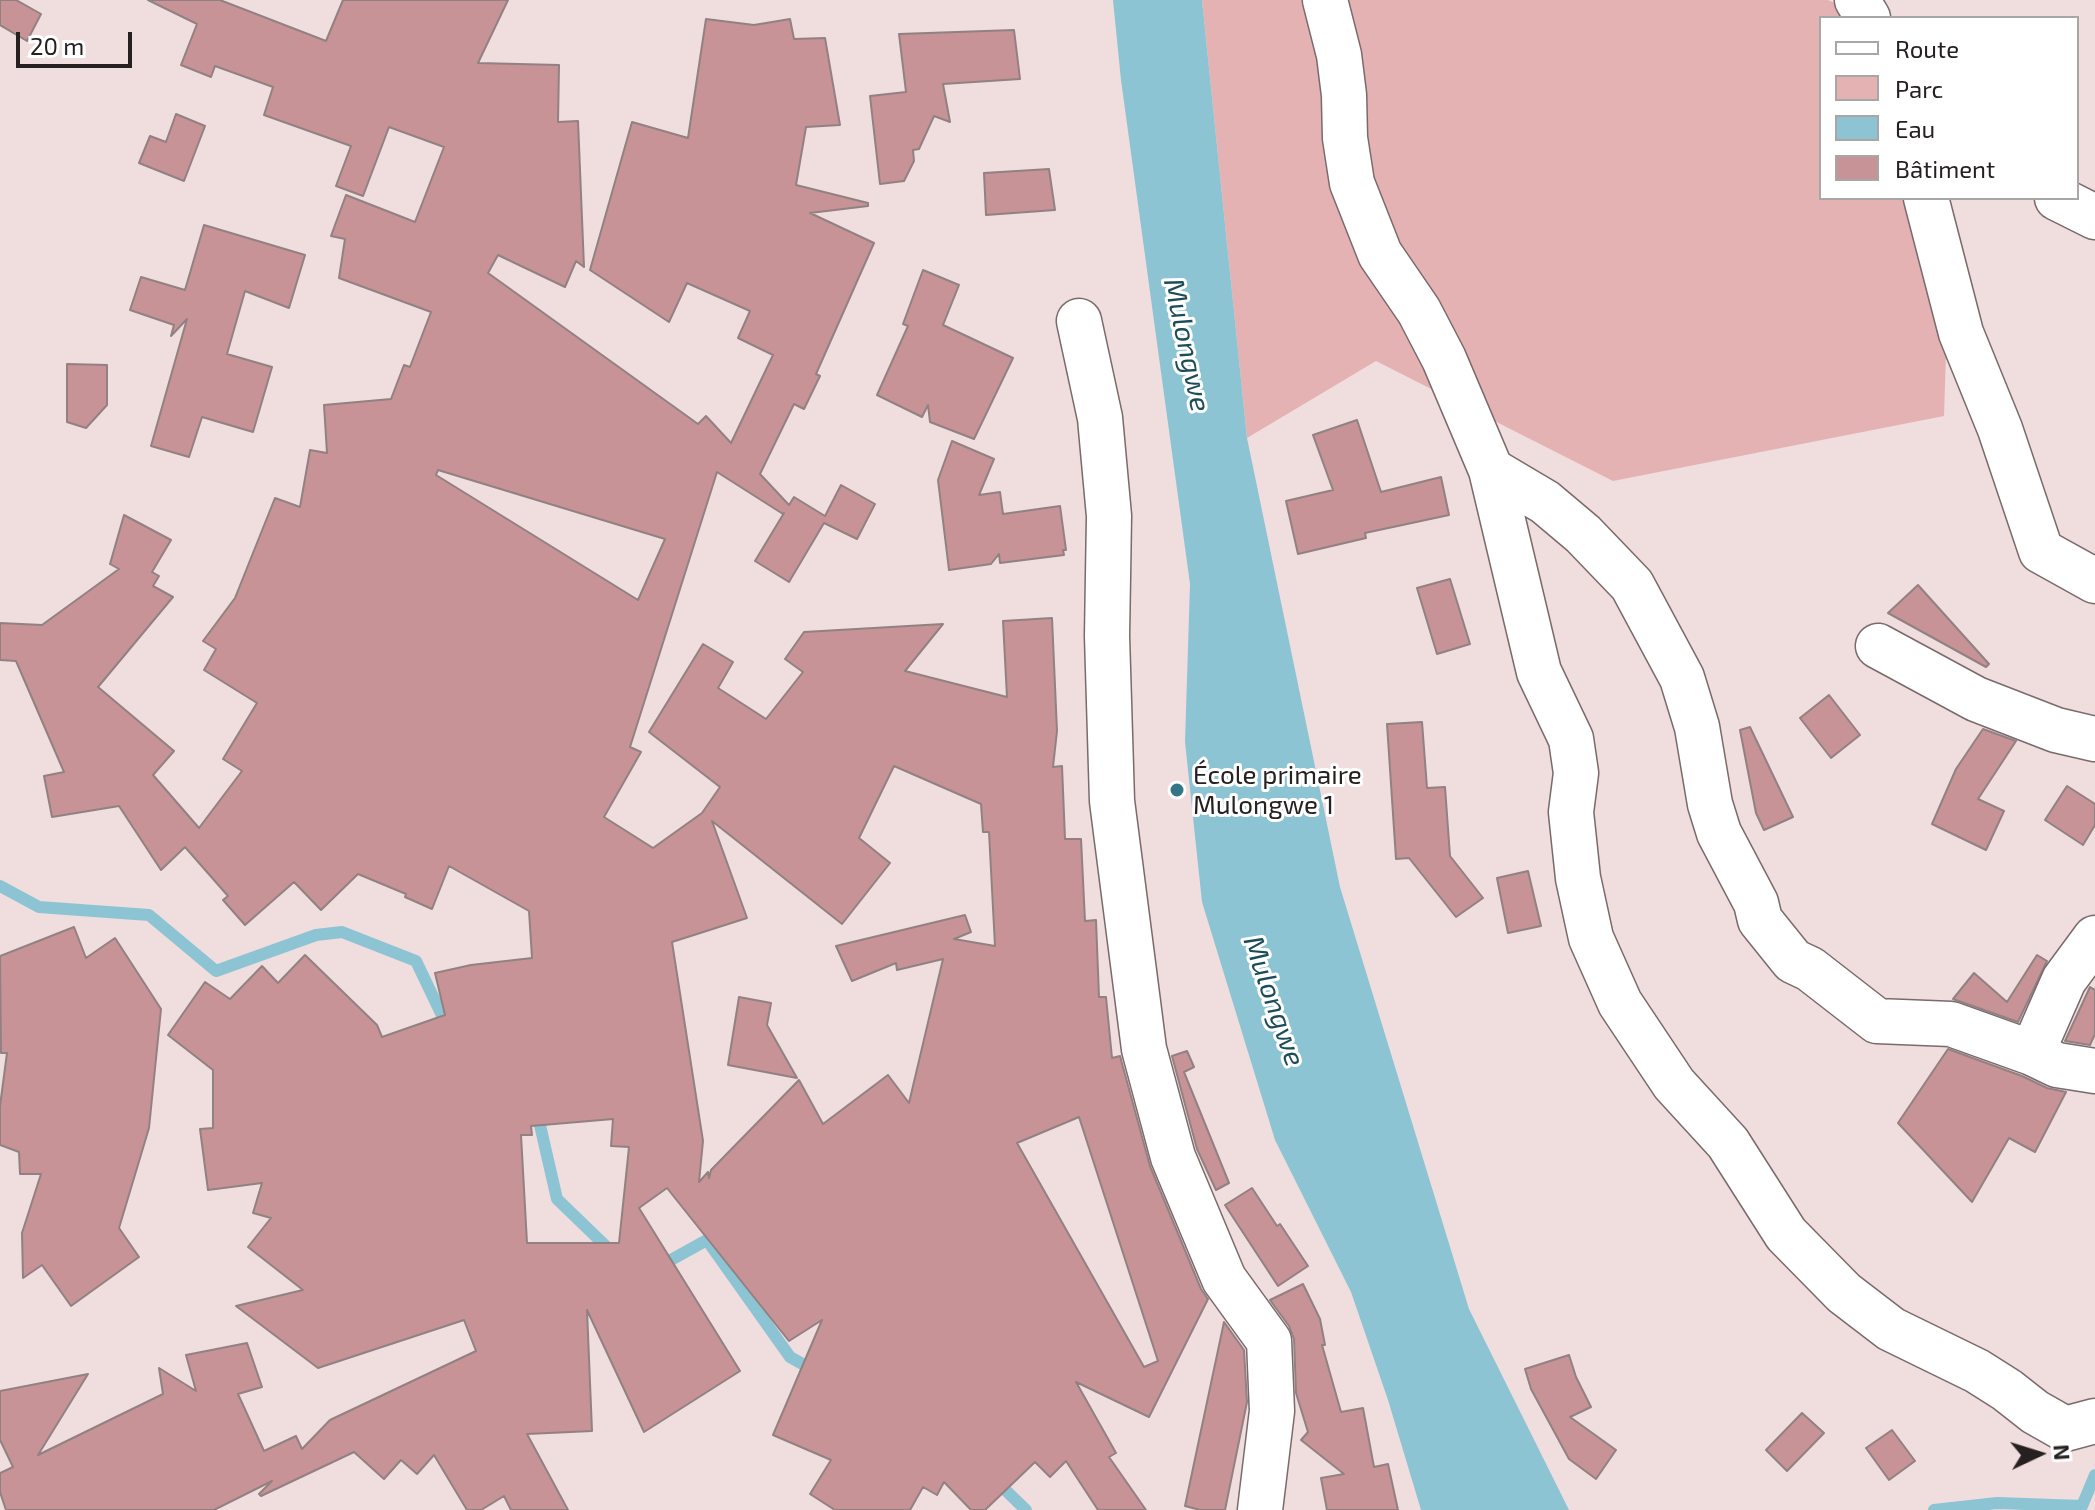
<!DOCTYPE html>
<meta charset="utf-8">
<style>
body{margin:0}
#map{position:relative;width:2095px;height:1510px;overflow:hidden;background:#f0ddde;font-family:"Exo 2",sans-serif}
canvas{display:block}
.legend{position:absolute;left:1819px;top:16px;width:260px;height:184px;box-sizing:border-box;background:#fff;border:2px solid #a9a6a6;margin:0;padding:10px 14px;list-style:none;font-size:24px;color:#272021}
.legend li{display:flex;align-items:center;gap:16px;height:40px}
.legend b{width:40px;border:2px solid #a9a6a6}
.north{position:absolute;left:1999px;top:1414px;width:80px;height:80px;-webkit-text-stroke:6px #fff;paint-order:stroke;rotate:86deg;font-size:22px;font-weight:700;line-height:32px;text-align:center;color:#272021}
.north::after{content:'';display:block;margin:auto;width:28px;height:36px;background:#272021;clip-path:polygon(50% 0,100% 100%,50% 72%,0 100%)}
.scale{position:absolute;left:16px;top:32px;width:116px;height:36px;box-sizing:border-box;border:4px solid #272021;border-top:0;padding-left:10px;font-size:24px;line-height:28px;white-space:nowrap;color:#272021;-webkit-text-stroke:6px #fff;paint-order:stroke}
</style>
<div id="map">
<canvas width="2095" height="1510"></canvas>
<ul class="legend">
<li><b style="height:10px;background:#fff"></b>Route</li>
<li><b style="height:22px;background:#e5b2b4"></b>Parc</li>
<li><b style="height:22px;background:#8cc4d4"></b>Eau</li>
<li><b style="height:22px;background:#c79396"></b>Bâtiment</li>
</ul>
<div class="north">N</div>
<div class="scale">20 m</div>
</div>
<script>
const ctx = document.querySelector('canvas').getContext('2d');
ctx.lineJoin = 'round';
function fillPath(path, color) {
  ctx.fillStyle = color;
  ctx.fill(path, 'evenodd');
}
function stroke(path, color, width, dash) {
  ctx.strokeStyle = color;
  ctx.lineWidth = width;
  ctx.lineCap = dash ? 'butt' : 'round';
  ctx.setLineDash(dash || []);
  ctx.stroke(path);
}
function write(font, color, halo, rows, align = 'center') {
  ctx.font = font + ' "Exo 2",sans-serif';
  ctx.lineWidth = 6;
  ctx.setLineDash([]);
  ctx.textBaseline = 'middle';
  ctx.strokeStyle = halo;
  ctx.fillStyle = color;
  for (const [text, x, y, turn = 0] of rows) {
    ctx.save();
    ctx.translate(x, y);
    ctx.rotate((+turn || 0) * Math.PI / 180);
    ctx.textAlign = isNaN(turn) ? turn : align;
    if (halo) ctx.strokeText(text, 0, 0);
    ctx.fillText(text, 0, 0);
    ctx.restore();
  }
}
const green = new Path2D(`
 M 1202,0 L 1828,0 L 1870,18 L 1821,18 L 1821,198 L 1951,198 L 1944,416 L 1613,481 L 1376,361 L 1247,438 Z`);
const water = new Path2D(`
 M 1113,0 L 1202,0 L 1247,438 L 1340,887 L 1469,1309 L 1569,1510 L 1421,1510 L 1388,1400 L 1351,1292 L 1275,1140 L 1202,902 L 1185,742 L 1190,584 L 1121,80 Z`);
const stream = new Path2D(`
 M 0,886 L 39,907 L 149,915 L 216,971 L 316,935 L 342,932 L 416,961 L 448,1028
 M 537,1112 L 557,1199 L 614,1254
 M 660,1266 L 707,1240 L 790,1357 L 815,1371
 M 995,1480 L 1026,1510
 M 1934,1510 L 1997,1503 L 2082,1506 L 2095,1475`);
const building = new Path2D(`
 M 0,0 L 16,0 L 41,14 L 27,41 L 0,25 Z
 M 148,0 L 220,0 L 326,41 L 343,0 L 508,0 L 478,63 L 559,65 L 558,122 L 578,121 L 584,267 L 576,261 L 565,287 L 498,255 L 488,273 L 698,424 L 706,416 L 731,443 L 773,355 L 738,338 L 750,311 L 687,283 L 669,322 L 590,270 L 632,122 L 688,138 L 706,19 L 754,25 L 790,19 L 794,39 L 825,38 L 840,125 L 806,127 L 796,185 L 868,203 L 868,206 L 810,213 L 874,243 L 816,374 L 820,376 L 804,409 L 794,404 L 760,474 L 789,505 L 794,497 L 825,516 L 841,485 L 875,504 L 857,539 L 824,523 L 789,582 L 755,561 L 784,513 L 783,514 L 717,472 L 630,747 L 641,752 L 604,817 L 653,848 L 702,813 L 720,787 L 649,732 L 703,644 L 733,662 L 718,688 L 766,719 L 803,672 L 785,659 L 804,632 L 943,624 L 905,671 L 1007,697 L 1003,621 L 1052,618 L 1057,731 L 1053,767 L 1062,766 L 1065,839 L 1081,839 L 1085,921 L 1096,920 L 1099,997 L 1106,997 L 1112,1058 L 1120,1056 L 1150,1166 L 1201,1289 L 1208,1299 L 1149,1417 L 1076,1382 L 1116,1453 L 1109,1457 L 1146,1510 L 1098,1510 L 1066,1461 L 1050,1477 L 1035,1462 L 985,1510 L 971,1510 L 944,1482 L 937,1495 L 923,1487 L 910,1510 L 835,1510 L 810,1494 L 831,1460 L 773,1435 L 822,1320 L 789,1341 L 667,1188 L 639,1208 L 740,1371 L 644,1432 L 587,1310 L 592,1431 L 527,1434 L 568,1510 L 511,1510 L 504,1496 L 481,1510 L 467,1510 L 434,1455 L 417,1474 L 401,1460 L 384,1479 L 354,1452 L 261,1496 L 259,1494 L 272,1481 L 214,1510 L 6,1510 L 0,1492 L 0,1473 L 13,1467 L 0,1440 L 0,1391 L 88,1374 L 38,1455 L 163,1394 L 159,1368 L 196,1391 L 186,1355 L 247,1343 L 262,1387 L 238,1394 L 264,1451 L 296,1436 L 302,1449 L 330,1420 L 476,1351 L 464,1320 L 318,1368 L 236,1306 L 303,1290 L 248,1247 L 271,1218 L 253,1213 L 262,1183 L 208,1190 L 200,1129 L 213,1128 L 213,1070 L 168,1035 L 205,982 L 230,999 L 262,966 L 278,983 L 305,955 L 377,1025 L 382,1037 L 445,1015 L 435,973 L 471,965 L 532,958 L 529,911 L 449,866 L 432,909 L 405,897 L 406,894 L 358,874 L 321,910 L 294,882 L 245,925 L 223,900 L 228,896 L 185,847 L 161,870 L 119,806 L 52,817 L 44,776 L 64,772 L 16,661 L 0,660 L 0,623 L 42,625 L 119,569 L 110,564 L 124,515 L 171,540 L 152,572 L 159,576 L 153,586 L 173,597 L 98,687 L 174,751 L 153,775 L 199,828 L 242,771 L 223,759 L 257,703 L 204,670 L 216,649 L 203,641 L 235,598 L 275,498 L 300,507 L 310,450 L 327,453 L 324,405 L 391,399 L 404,365 L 410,367 L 431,312 L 339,278 L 345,239 L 331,236 L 346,195 L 415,222 L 444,147 L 389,127 L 363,196 L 336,186 L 351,146 L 264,115 L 273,87 L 215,66 L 211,77 L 181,65 L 197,24 ZM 438,470 L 665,539 L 638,600 L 436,475 ZM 894,766 L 981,804 L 983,832 L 989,832 L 995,946 L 954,939 L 971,932 L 965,915 L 836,946 L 852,981 L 896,963 L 897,970 L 943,959 L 909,1103 L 888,1075 L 823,1124 L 799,1080 L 711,1170 L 709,1178 L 708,1172 L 699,1182 L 703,1141 L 672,942 L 747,918 L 712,821 L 842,924 L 890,863 L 859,838 ZM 1079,1117 L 1158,1361 L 1144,1367 L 1017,1143 ZM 613,1119 L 611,1146 L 629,1147 L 619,1243 L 527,1243 L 521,1135 L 532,1135 L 531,1126 Z
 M 1014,30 L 1020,79 L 943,84 L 950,122 L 934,116 L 919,149 L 913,150 L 914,161 L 904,181 L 880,184 L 870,96 L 906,92 L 899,34 Z
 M 176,114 L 205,126 L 184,181 L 139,163 L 150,136 L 166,142 Z
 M 1049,169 L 1055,210 L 986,215 L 984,173 Z
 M 204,225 L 305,255 L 289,308 L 245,291 L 227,354 L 272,367 L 253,432 L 202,417 L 189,457 L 151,446 L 187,319 L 171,336 L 174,325 L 130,310 L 141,277 L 185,290 Z
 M 923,270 L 959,285 L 943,325 L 1013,358 L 974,439 L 930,422 L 928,405 L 922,417 L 877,395 L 908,326 L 903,324 Z
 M 67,364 L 107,365 L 107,405 L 86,428 L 67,422 Z
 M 1357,420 L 1381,492 L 1441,477 L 1449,515 L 1365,533 L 1366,538 L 1298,554 L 1286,501 L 1333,490 L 1313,435 Z
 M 952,441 L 994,459 L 979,495 L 1000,492 L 1003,514 L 1060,506 L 1066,550 L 1063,550 L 1064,555 L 1000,563 L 999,554 L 991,564 L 949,570 L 938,480 Z
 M 1450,579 L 1470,644 L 1437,654 L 1417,588 Z
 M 1918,585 L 1989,664 L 1986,667 L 1888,613 Z
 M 1829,695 L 1860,735 L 1831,758 L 1800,718 Z
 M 1422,722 L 1427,788 L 1445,787 L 1450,856 L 1483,898 L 1456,917 L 1409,858 L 1396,859 L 1387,724 Z
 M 1750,727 L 1793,817 L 1764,830 L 1756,813 L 1740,730 Z
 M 1983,729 L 2016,741 L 1978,799 L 2004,811 L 1986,850 L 1932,824 L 1956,769 Z
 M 2067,786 L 2095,804 L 2095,825 L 2083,845 L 2045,820 Z
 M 1528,871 L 1541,926 L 1508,933 L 1497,878 Z
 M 74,927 L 86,958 L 115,938 L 161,1009 L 149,1128 L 119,1228 L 139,1257 L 71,1306 L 42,1265 L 23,1278 L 22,1233 L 41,1174 L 20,1174 L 19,1152 L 0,1145 L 0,1106 L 7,1053 L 1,1053 L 0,956 Z
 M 2037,955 L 2047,961 L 2018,1022 L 1953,999 L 1974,973 L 2007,1002 Z
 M 2090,987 L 2095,990 L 2095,1034 L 2090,1045 L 2065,1041 Z
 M 739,997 L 771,1003 L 767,1025 L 797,1078 L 728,1065 Z
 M 1948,1049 L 2022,1076 L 2047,1088 L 2066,1092 L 2035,1152 L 2009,1138 L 1972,1202 L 1898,1123 Z
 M 1187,1051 L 1194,1067 L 1184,1072 L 1229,1183 L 1216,1190 L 1197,1149 L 1172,1056 Z
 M 1252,1188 L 1277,1226 L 1280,1224 L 1308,1266 L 1278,1286 L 1225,1205 Z
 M 1303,1284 L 1320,1319 L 1325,1345 L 1322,1345 L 1341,1412 L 1363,1408 L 1374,1467 L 1388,1464 L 1398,1510 L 1327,1510 L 1321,1478 L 1344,1474 L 1301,1440 L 1308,1432 L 1296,1393 L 1294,1339 L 1289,1326 L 1270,1300 Z
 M 1224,1322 L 1244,1350 L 1247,1402 L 1225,1510 L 1200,1510 L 1185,1506 Z
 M 1569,1355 L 1576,1377 L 1591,1407 L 1570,1417 L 1616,1450 L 1596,1479 L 1569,1459 L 1531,1389 L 1525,1369 Z
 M 1802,1413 L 1824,1433 L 1787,1471 L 1766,1450 Z
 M 1892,1430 L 1915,1461 L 1889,1480 L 1866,1448 Z`);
const minor = new Path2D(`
 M 1325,0 L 1339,55 L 1344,95 L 1345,138 L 1352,183 L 1380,254 L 1419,311 L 1444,359 L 1491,470 L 1539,672 L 1571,739 L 1576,773 L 1571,812 L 1578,878 L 1591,938 L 1620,1003 L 1674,1084 L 1728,1143 L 1786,1234 L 1844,1293 L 1891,1329 L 1977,1371 L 2007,1390 L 2035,1412 L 2065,1429 L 2095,1421
 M 1857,0 L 1868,18
 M 1926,198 L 1961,333 L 2000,429 L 2041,551 L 2095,581
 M 2057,198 L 2095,217
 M 1079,321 L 1100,418 L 1109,516 L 1107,636 L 1112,801 L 1144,1049 L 1173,1157 L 1224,1279 L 1269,1341 L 1272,1411 L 1260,1510
 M 1491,470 L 1545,502 L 1583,534 L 1632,585 L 1682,678 L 1697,727 L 1710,804 L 1719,833 L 1756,903 L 1760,920 L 1793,961 L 1810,969 L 1877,1021 L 1951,1024 L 2032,1053 L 2057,1065 L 2095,1071
 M 1878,646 L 1976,699 L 2056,730 L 2095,739
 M 2032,1053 L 2064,980 L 2095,938`);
const markers = [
 [1177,790,8,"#347688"]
];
const poiNames = [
 ["École primaire",1193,775],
 ["Mulongwe 1",1193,805]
];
const waterNames = [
 ["Mulongwe",1187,345,78],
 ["Mulongwe",1274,1001,71]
];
fillPath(green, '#e5b2b4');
fillPath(water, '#8cc4d4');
stroke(stream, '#8cc4d4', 12);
fillPath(building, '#c79396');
stroke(building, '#928182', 2);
stroke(minor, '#7a6a6b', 47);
stroke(minor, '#fff', 44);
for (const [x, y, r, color] of markers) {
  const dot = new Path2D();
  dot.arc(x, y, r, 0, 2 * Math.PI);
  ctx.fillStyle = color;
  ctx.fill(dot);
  stroke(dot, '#fff', 3);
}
write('26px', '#272021', '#fff', poiNames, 'left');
write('italic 28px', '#1c4c59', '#fff', waterNames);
</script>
